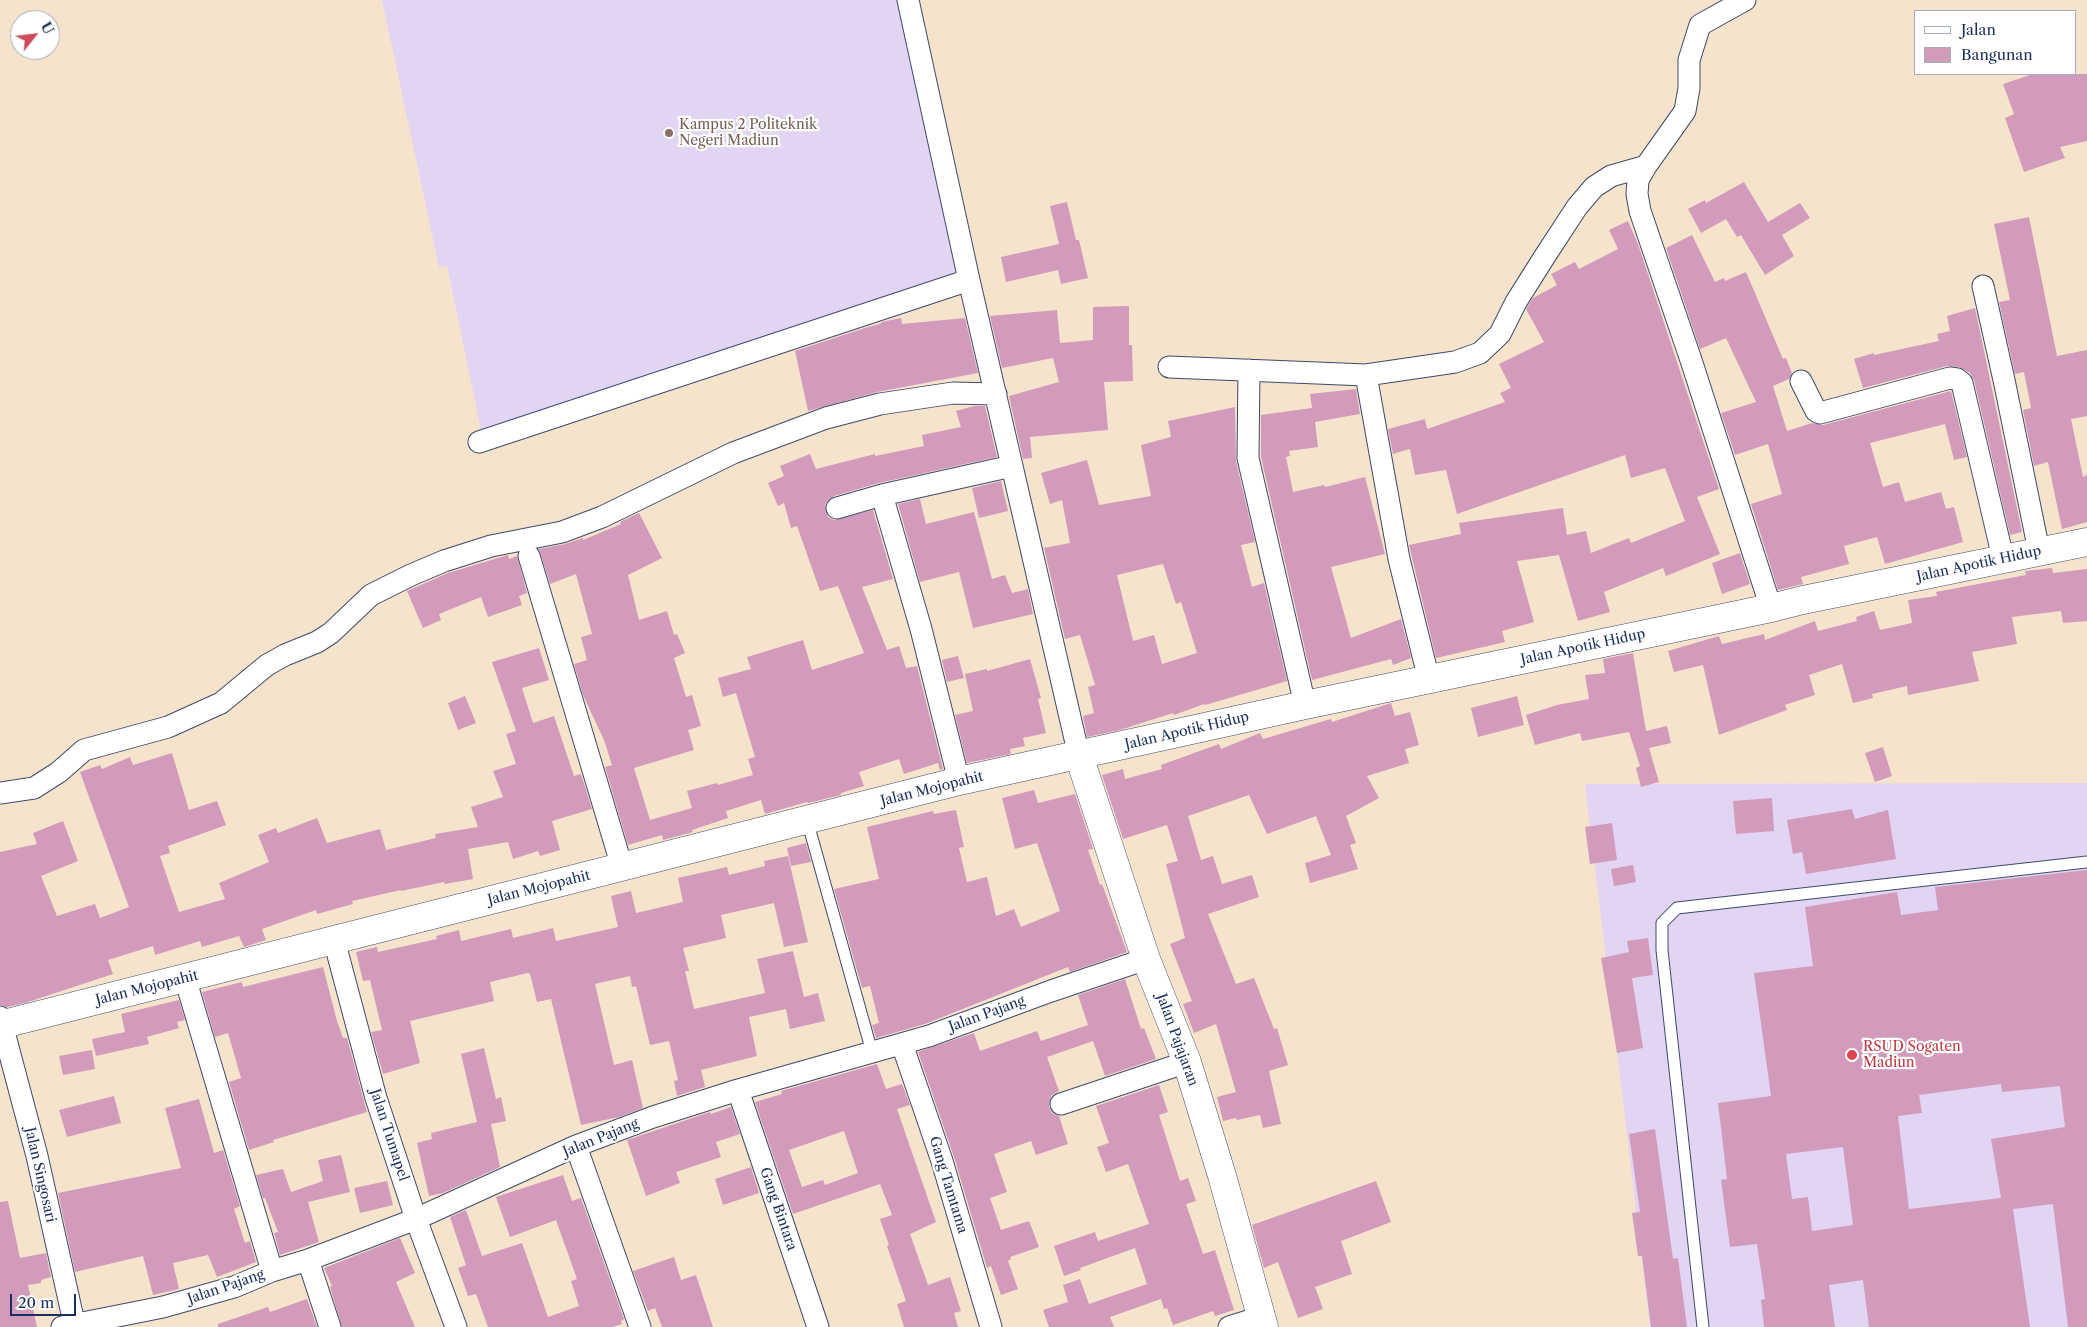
<!DOCTYPE html>
<style>
body{margin:0}
#map{position:relative;width:2087px;height:1327px;overflow:hidden;background:#f6e3cb;font-family:"Libre Caslon Text",serif}
canvas{display:block}
.legend{position:absolute;left:1914px;top:10px;width:162px;height:65px;box-sizing:border-box;background:#fff;border:1px solid #a4acbf;margin:0;padding:6px 9px;list-style:none;font-size:15px;color:#1b2f5e}
.legend li{display:flex;align-items:center;gap:10px;height:25px}
.legend b{width:25px;border:1px solid #a4acbf}
.north{position:absolute;left:10px;top:10px;width:50px;height:50px;box-sizing:border-box;background:#fff;border:1px solid #a4acbf;border-radius:50%;rotate:61deg;font-size:14px;font-weight:700;line-height:20px;text-align:center;color:#1b2f5e}
.north::after{content:'';display:block;margin:auto;width:18px;height:22px;background:#d1495b;clip-path:polygon(50% 0,100% 100%,50% 72%,0 100%)}
.scale{position:absolute;left:10px;top:1294px;width:66px;height:22px;box-sizing:border-box;border:2px solid #1b2f5e;border-top:0;padding-left:6px;font-size:15px;line-height:18px;white-space:nowrap;color:#1b2f5e;-webkit-text-stroke:4px #fff;paint-order:stroke}
</style>
<div id="map">
<canvas width="2087" height="1327"></canvas>
<ul class="legend">
<li><b style="height:6px;background:#fff"></b>Jalan</li>
<li><b style="height:14px;background:#d29bbb"></b>Bangunan</li>
</ul>
<div class="north">U</div>
<div class="scale">20 m</div>
</div>
<script>
const ctx = document.querySelector('canvas').getContext('2d');
ctx.lineJoin = 'round';
function fillPath(path, color) {
  ctx.fillStyle = color;
  ctx.fill(path, 'evenodd');
}
function stroke(path, color, width, dash) {
  ctx.strokeStyle = color;
  ctx.lineWidth = width;
  ctx.lineCap = dash ? 'butt' : 'round';
  ctx.setLineDash(dash || []);
  ctx.stroke(path);
}
function write(font, color, halo, rows, align = 'center') {
  ctx.font = font + ' "Libre Caslon Text",serif';
  ctx.lineWidth = 4.5;
  ctx.setLineDash([]);
  ctx.textBaseline = 'middle';
  ctx.strokeStyle = halo;
  ctx.fillStyle = color;
  for (const [text, x, y, turn = 0] of rows) {
    ctx.save();
    ctx.translate(x, y);
    ctx.rotate((+turn || 0) * Math.PI / 180);
    ctx.textAlign = isNaN(turn) ? turn : align;
    if (halo) ctx.strokeText(text, 0, 0);
    ctx.fillText(text, 0, 0);
    ctx.restore();
  }
}
const built = new Path2D(`
 M 382,0 L 898,0 L 958,273 L 483,439 L 447,266 L 439,267 Z
 M 2087,783 L 2087,1327 L 1650,1327 L 1585,784 Z`);
const building = new Path2D(`
 M 2033,74 L 2087,74 L 2087,141 L 2060,147 L 2065,158 L 2024,172 L 2005,118 L 2014,114 L 2003,84 Z
 M 1744,182 L 1768,222 L 1800,203 L 1810,218 L 1782,235 L 1794,256 L 1765,275 L 1741,235 L 1737,237 L 1726,219 L 1701,233 L 1688,209 L 1705,200 L 1706,203 Z
 M 1067,202 L 1076,240 L 1079,240 L 1088,278 L 1061,284 L 1058,270 L 1006,282 L 1001,257 L 1059,244 L 1050,206 Z
 M 2029,217 L 2057,356 L 2087,350 L 2087,416 L 2071,419 L 2083,477 L 2087,475 L 2087,522 L 2062,529 L 2048,462 L 2034,466 L 2023,410 L 2031,408 L 2024,372 L 2015,374 L 1999,302 L 2010,300 L 1994,224 Z
 M 1628,221 L 1638,244 L 1719,489 L 1697,497 L 1720,554 L 1666,576 L 1663,568 L 1604,592 L 1610,612 L 1578,621 L 1559,555 L 1517,561 L 1534,622 L 1502,631 L 1505,642 L 1436,658 L 1409,545 L 1461,534 L 1459,523 L 1563,508 L 1567,535 L 1586,531 L 1591,553 L 1629,538 L 1631,543 L 1685,521 L 1665,468 L 1631,478 L 1625,455 L 1457,514 L 1446,470 L 1415,475 L 1410,449 L 1393,454 L 1388,429 L 1425,419 L 1427,429 L 1505,402 L 1500,393 L 1511,388 L 1499,364 L 1544,342 L 1526,309 L 1533,298 L 1557,285 L 1551,274 L 1575,262 L 1579,269 L 1618,249 L 1609,230 Z
 M 1692,235 L 1715,282 L 1724,278 L 1725,281 L 1746,272 L 1783,359 L 1786,358 L 1792,373 L 1789,379 L 1773,386 L 1787,431 L 1812,423 L 1823,425 L 1951,391 L 1967,457 L 1954,460 L 1945,424 L 1870,443 L 1883,487 L 1899,482 L 1905,502 L 1941,492 L 1946,509 L 1954,507 L 1963,542 L 1885,564 L 1877,537 L 1844,546 L 1849,564 L 1801,577 L 1803,584 L 1778,590 L 1751,504 L 1782,494 L 1768,444 L 1735,455 L 1721,413 L 1756,402 L 1726,338 L 1700,349 L 1666,248 Z
 M 1129,306 L 1129,345 L 1132,345 L 1133,381 L 1104,382 L 1108,430 L 1030,437 L 1032,458 L 1023,459 L 1009,396 L 1059,382 L 1053,358 L 1002,368 L 990,316 L 1057,310 L 1060,343 L 1093,340 L 1093,307 Z
 M 1975,308 L 2022,532 L 2010,535 L 1974,380 L 1970,373 L 1959,367 L 1947,366 L 1863,388 L 1854,359 L 1874,353 L 1874,355 L 1939,341 L 1937,334 L 1950,331 L 1947,316 Z
 M 901,318 L 902,324 L 965,318 L 978,373 L 877,392 L 808,411 L 795,351 L 865,328 L 880,324 L 882,322 Z
 M 1356,389 L 1360,414 L 1315,422 L 1318,447 L 1289,451 L 1290,456 L 1286,457 L 1293,492 L 1324,485 L 1325,487 L 1365,477 L 1385,554 L 1331,567 L 1351,638 L 1401,619 L 1411,658 L 1393,665 L 1391,659 L 1312,680 L 1261,457 L 1261,415 L 1312,408 L 1310,394 Z
 M 974,406 L 985,406 L 997,457 L 879,483 L 834,496 L 828,500 L 825,505 L 828,517 L 834,520 L 873,510 L 893,579 L 862,587 L 887,650 L 899,646 L 906,668 L 917,666 L 943,769 L 940,770 L 938,763 L 904,774 L 899,759 L 859,772 L 864,786 L 841,793 L 841,795 L 808,803 L 807,802 L 765,814 L 761,800 L 726,811 L 728,818 L 692,830 L 693,832 L 663,840 L 662,835 L 628,845 L 605,767 L 612,765 L 604,740 L 583,695 L 574,664 L 587,660 L 581,637 L 592,634 L 576,574 L 550,584 L 539,549 L 565,544 L 583,538 L 583,540 L 621,524 L 620,522 L 639,513 L 662,558 L 628,575 L 639,620 L 667,611 L 674,635 L 677,634 L 685,653 L 674,658 L 686,697 L 692,695 L 701,726 L 688,730 L 694,750 L 634,768 L 650,820 L 692,808 L 687,791 L 717,783 L 718,785 L 753,775 L 748,759 L 755,757 L 736,693 L 723,697 L 718,678 L 751,669 L 747,657 L 803,640 L 812,670 L 864,653 L 838,586 L 820,591 L 797,526 L 791,528 L 784,503 L 778,506 L 768,483 L 784,476 L 780,466 L 810,454 L 816,469 L 875,454 L 875,456 L 924,446 L 922,435 L 961,427 L 956,411 Z
 M 1235,407 L 1236,461 L 1255,542 L 1241,545 L 1252,587 L 1264,583 L 1287,681 L 1205,705 L 1204,704 L 1174,715 L 1173,713 L 1120,730 L 1087,737 L 1083,716 L 1094,713 L 1088,687 L 1095,685 L 1080,635 L 1065,639 L 1044,548 L 1070,543 L 1062,500 L 1050,504 L 1041,473 L 1087,460 L 1099,505 L 1151,496 L 1141,445 L 1171,437 L 1168,421 ZM 1163,564 L 1176,604 L 1181,602 L 1197,653 L 1162,664 L 1154,635 L 1133,641 L 1117,575 Z
 M 1001,481 L 1008,511 L 979,518 L 972,488 Z
 M 920,499 L 926,524 L 974,512 L 992,579 L 1005,575 L 1012,593 L 1028,589 L 1033,614 L 973,628 L 959,572 L 920,582 L 898,504 Z
 M 1740,553 L 1750,584 L 1722,594 L 1712,563 Z
 M 508,555 L 509,559 L 517,556 L 527,593 L 519,596 L 522,605 L 488,617 L 481,597 L 439,614 L 441,620 L 423,628 L 407,591 L 448,573 Z
 M 2052,568 L 2053,573 L 2087,569 L 2087,621 L 2063,623 L 2061,611 L 2012,617 L 2017,644 L 1972,652 L 1979,681 L 1908,695 L 1907,686 L 1872,694 L 1873,698 L 1853,703 L 1842,664 L 1809,675 L 1815,695 L 1785,705 L 1787,710 L 1719,735 L 1703,665 L 1674,672 L 1668,651 L 1719,636 L 1722,644 L 1764,634 L 1765,640 L 1815,621 L 1818,631 L 1857,621 L 1856,617 L 1874,611 L 1880,630 L 1912,623 L 1908,600 L 1937,596 L 1936,592 L 2026,575 L 2025,571 Z
 M 539,648 L 549,680 L 522,688 L 533,723 L 554,716 L 574,776 L 581,774 L 592,809 L 552,821 L 560,850 L 540,856 L 538,851 L 513,859 L 508,842 L 468,849 L 473,879 L 445,884 L 444,882 L 401,891 L 401,890 L 352,901 L 353,904 L 317,914 L 316,910 L 262,929 L 266,940 L 244,947 L 239,936 L 202,947 L 200,941 L 155,955 L 153,946 L 108,960 L 113,974 L 25,1003 L 7,1007 L 0,1005 L 0,852 L 37,844 L 33,833 L 63,821 L 78,861 L 41,876 L 57,916 L 95,904 L 100,918 L 129,907 L 80,772 L 100,765 L 102,769 L 130,757 L 133,765 L 172,753 L 189,810 L 217,801 L 226,825 L 168,846 L 170,853 L 160,856 L 179,912 L 225,899 L 219,883 L 269,862 L 258,835 L 276,828 L 278,833 L 317,818 L 327,843 L 380,829 L 386,850 L 436,838 L 435,834 L 478,827 L 471,807 L 503,797 L 493,771 L 516,764 L 506,734 L 516,731 L 492,662 Z
 M 1633,653 L 1646,731 L 1667,726 L 1671,743 L 1649,748 L 1659,782 L 1641,787 L 1636,768 L 1640,766 L 1629,732 L 1582,741 L 1580,733 L 1535,745 L 1526,715 L 1557,705 L 1589,699 L 1585,675 L 1605,673 L 1603,659 Z
 M 958,656 L 964,678 L 947,682 L 942,660 Z
 M 1030,659 L 1041,698 L 1038,699 L 1046,733 L 1023,738 L 1025,746 L 1010,749 L 1011,754 L 967,763 L 955,715 L 973,711 L 965,674 L 987,669 L 987,671 Z
 M 465,696 L 476,723 L 458,730 L 448,703 Z
 M 1517,696 L 1524,725 L 1478,737 L 1471,708 Z
 M 1391,703 L 1395,716 L 1410,712 L 1419,745 L 1405,749 L 1409,763 L 1367,776 L 1379,798 L 1346,816 L 1356,843 L 1350,845 L 1358,869 L 1310,883 L 1305,863 L 1331,855 L 1316,816 L 1267,834 L 1249,795 L 1188,816 L 1201,860 L 1213,856 L 1222,884 L 1252,875 L 1259,897 L 1208,914 L 1236,984 L 1254,978 L 1274,1029 L 1277,1028 L 1288,1065 L 1269,1071 L 1281,1124 L 1263,1128 L 1260,1115 L 1237,1120 L 1236,1118 L 1223,1121 L 1217,1097 L 1236,1092 L 1216,1024 L 1194,1033 L 1183,1004 L 1192,1001 L 1170,944 L 1185,938 L 1166,864 L 1178,861 L 1167,825 L 1123,839 L 1102,775 L 1123,769 L 1125,779 L 1162,769 L 1161,765 L 1219,744 L 1221,749 L 1260,733 L 1263,739 L 1331,719 L 1332,722 Z
 M 1883,747 L 1892,776 L 1875,782 L 1865,753 Z
 M 1034,790 L 1038,803 L 1075,794 L 1093,849 L 1088,850 L 1100,885 L 1102,884 L 1127,952 L 1070,972 L 1068,967 L 925,1024 L 876,1038 L 872,1025 L 879,1023 L 870,986 L 862,988 L 834,889 L 879,879 L 867,827 L 933,811 L 934,814 L 956,810 L 964,847 L 959,848 L 967,882 L 987,877 L 996,916 L 1014,909 L 1021,927 L 1060,911 L 1037,843 L 1015,849 L 1002,798 Z
 M 1772,798 L 1774,831 L 1736,834 L 1733,801 Z
 M 1852,809 L 1855,819 L 1888,810 L 1896,859 L 1806,874 L 1802,852 L 1793,854 L 1787,820 Z
 M 1612,823 L 1617,860 L 1590,864 L 1585,827 Z
 M 806,843 L 811,862 L 791,866 L 787,848 Z
 M 788,856 L 808,942 L 784,947 L 774,903 L 721,915 L 726,938 L 683,948 L 689,971 L 685,971 L 694,1009 L 765,993 L 757,959 L 793,951 L 804,997 L 818,993 L 825,1021 L 790,1029 L 786,1009 L 749,1017 L 757,1056 L 701,1070 L 705,1087 L 677,1096 L 674,1081 L 678,1080 L 669,1041 L 650,1045 L 636,986 L 632,987 L 630,976 L 595,984 L 614,1065 L 632,1060 L 643,1108 L 619,1117 L 581,1125 L 551,999 L 537,1002 L 530,974 L 528,973 L 490,982 L 494,1001 L 410,1021 L 420,1063 L 383,1074 L 371,1032 L 382,1030 L 370,980 L 363,981 L 356,952 L 377,947 L 378,952 L 437,939 L 436,936 L 459,930 L 461,941 L 511,929 L 513,938 L 553,928 L 556,941 L 618,927 L 611,896 L 631,891 L 636,913 L 683,902 L 678,878 L 727,867 L 729,875 L 765,866 L 764,861 Z
 M 1633,865 L 1636,882 L 1614,886 L 1611,869 Z
 M 2087,870 L 2087,1327 L 2068,1327 L 2053,1204 L 2013,1209 L 2030,1327 L 1869,1327 L 1863,1280 L 1829,1285 L 1835,1327 L 1764,1327 L 1761,1300 L 1765,1299 L 1757,1244 L 1730,1247 L 1721,1180 L 1727,1179 L 1718,1103 L 1771,1096 L 1754,973 L 1813,966 L 1805,907 L 1897,892 L 1901,915 L 1938,910 L 1935,887 ZM 2001,1084 L 2002,1092 L 2060,1086 L 2065,1127 L 1991,1139 L 2001,1198 L 1909,1209 L 1898,1116 L 1922,1113 L 1919,1095 ZM 1843,1147 L 1853,1225 L 1812,1231 L 1808,1197 L 1792,1199 L 1786,1154 Z
 M 1648,938 L 1653,975 L 1632,978 L 1643,1048 L 1617,1053 L 1601,958 L 1629,952 L 1627,941 Z
 M 323,967 L 337,1021 L 343,1038 L 347,1038 L 367,1112 L 273,1140 L 274,1142 L 249,1150 L 229,1082 L 241,1078 L 228,1033 L 215,1037 L 202,992 L 242,982 L 243,987 Z
 M 1125,979 L 1141,1029 L 1144,1028 L 1156,1059 L 1105,1076 L 1093,1041 L 1047,1057 L 1059,1091 L 1051,1096 L 1049,1107 L 1052,1113 L 1059,1116 L 1068,1144 L 1036,1155 L 1031,1141 L 994,1154 L 1007,1192 L 990,1198 L 1001,1230 L 1029,1221 L 1039,1247 L 1010,1257 L 1011,1259 L 1008,1261 L 1018,1289 L 1001,1295 L 991,1266 L 987,1268 L 954,1157 L 918,1052 L 974,1033 L 980,1051 L 1037,1031 L 1041,1041 L 1088,1025 L 1078,995 Z
 M 179,1000 L 185,1020 L 177,1022 L 179,1028 L 147,1037 L 149,1044 L 96,1056 L 92,1039 L 125,1032 L 121,1014 Z
 M 484,1048 L 496,1099 L 501,1097 L 506,1121 L 491,1124 L 500,1167 L 443,1193 L 429,1196 L 417,1143 L 432,1139 L 431,1133 L 477,1122 L 461,1054 Z
 M 92,1050 L 95,1069 L 63,1075 L 59,1056 Z
 M 877,1064 L 886,1089 L 902,1084 L 910,1105 L 897,1109 L 936,1222 L 910,1234 L 928,1285 L 950,1277 L 961,1311 L 954,1313 L 958,1327 L 904,1327 L 897,1304 L 906,1301 L 887,1246 L 889,1245 L 880,1219 L 892,1215 L 880,1184 L 793,1214 L 755,1102 L 782,1094 L 781,1091 ZM 844,1131 L 858,1173 L 825,1185 L 823,1180 L 802,1187 L 789,1150 Z
 M 1159,1085 L 1168,1112 L 1159,1115 L 1180,1181 L 1188,1178 L 1196,1201 L 1186,1204 L 1203,1254 L 1215,1250 L 1234,1310 L 1215,1316 L 1213,1311 L 1173,1325 L 1167,1308 L 1164,1309 L 1161,1299 L 1110,1317 L 1114,1327 L 1049,1327 L 1043,1310 L 1068,1302 L 1063,1285 L 1080,1279 L 1089,1304 L 1147,1284 L 1135,1248 L 1080,1268 L 1081,1270 L 1064,1276 L 1054,1246 L 1095,1232 L 1098,1241 L 1149,1224 L 1128,1164 L 1106,1172 L 1097,1147 L 1109,1143 L 1096,1106 Z
 M 114,1096 L 121,1123 L 67,1137 L 59,1110 Z
 M 199,1099 L 214,1153 L 223,1150 L 240,1206 L 234,1209 L 245,1243 L 250,1241 L 256,1262 L 217,1277 L 208,1255 L 173,1263 L 179,1289 L 153,1295 L 143,1256 L 75,1272 L 58,1193 L 181,1168 L 165,1108 Z
 M 731,1107 L 740,1134 L 716,1142 L 721,1157 L 676,1172 L 680,1183 L 646,1196 L 627,1140 L 710,1112 L 711,1114 Z
 M 1655,1129 L 1673,1259 L 1678,1258 L 1687,1327 L 1651,1327 L 1642,1256 L 1638,1256 L 1632,1213 L 1640,1212 L 1629,1134 Z
 M 341,1155 L 350,1192 L 308,1202 L 319,1242 L 280,1255 L 274,1233 L 278,1232 L 265,1198 L 263,1198 L 256,1175 L 283,1169 L 291,1192 L 323,1181 L 318,1160 Z
 M 751,1167 L 759,1193 L 723,1205 L 715,1179 Z
 M 563,1175 L 572,1201 L 581,1198 L 624,1319 L 621,1321 L 622,1324 L 612,1327 L 488,1327 L 476,1294 L 468,1296 L 458,1268 L 466,1265 L 450,1217 L 466,1210 L 482,1256 L 522,1243 L 548,1317 L 579,1306 L 571,1281 L 577,1279 L 556,1220 L 510,1237 L 496,1197 Z
 M 387,1181 L 393,1205 L 360,1213 L 354,1188 Z
 M 1376,1181 L 1391,1222 L 1341,1241 L 1352,1274 L 1315,1287 L 1323,1309 L 1298,1318 L 1278,1262 L 1264,1268 L 1252,1225 Z
 M 8,1201 L 20,1258 L 46,1253 L 51,1277 L 41,1280 L 41,1283 L 28,1285 L 37,1327 L 0,1327 L 0,1202 Z
 M 400,1238 L 415,1273 L 396,1282 L 415,1327 L 342,1327 L 330,1287 L 332,1286 L 324,1268 Z
 M 674,1257 L 681,1280 L 696,1275 L 713,1327 L 662,1327 L 655,1308 L 648,1311 L 633,1271 Z
 M 307,1299 L 317,1327 L 218,1327 L 218,1324 L 268,1307 L 270,1312 Z`);
const lane = new Path2D(`
 M 807,820 L 872,1052
 M 1703,1327 L 1662,950 L 1662,923 L 1677,908 L 2087,862`);
const street = new Path2D(`
 M 908,0 L 969,280 L 1079,756
 M 1745,0 L 1700,25 L 1689,60 L 1689,88 L 1685,111 L 1646,166 L 1638,180 L 1637,194 L 1640,211 L 1691,360 L 1771,608
 M 1983,286 L 2004,380 L 2039,551
 M 1169,367 L 1366,375 L 1455,362 L 1480,353 L 1500,334 L 1516,302 L 1545,256 L 1577,207 L 1594,187 L 1611,176 L 1646,166
 M 1249,370 L 1248,458 L 1305,705
 M 1366,375 L 1399,559 L 1429,680
 M 1801,381 L 1816,411 L 1820,413 L 1950,378 L 1957,379 L 1962,383 L 2003,558
 M 479,442 L 969,280
 M 882,495 L 921,629 L 959,781
 M 837,508 L 882,495 L 1012,466
 M 529,556 L 622,867
 M 0,793 L 34,788 L 59,772 L 84,750 L 168,727 L 221,703 L 267,665 L 285,655 L 317,642 L 331,633 L 371,595 L 411,575 L 444,561 L 491,546 L 562,532 L 602,517 L 733,453 L 826,418 L 880,404 L 953,393 L 996,394
 M 334,940 L 376,1098 L 416,1219 L 456,1327
 M 185,978 L 272,1271
 M 0,1017 L 37,1156 L 75,1327
 M 902,1044 L 942,1161 L 991,1327
 M 738,1090 L 818,1327
 M 1061,1104 L 1187,1062
 M 576,1146 L 640,1327
 M 308,1260 L 330,1327
 M 62,1327 L 163,1307 L 234,1287 L 272,1271 L 308,1260 L 416,1219 L 576,1146 L 653,1117 L 738,1090 L 929,1036 L 1051,991 L 1146,959
 M 1229,1327 L 1261,1317`);
const secondary = new Path2D(`
 M 1079,756 L 1146,959 L 1187,1062 L 1223,1179 L 1264,1327
 M 0,1025 L 959,781 L 1305,705 L 1771,608 L 1803,600 L 2087,542`);
const markers = [
 [669,133,5,"#8d6e63"],
 [1852,1055,6,"#e0444e"]
];
const educationNames = [
 ["Kampus 2 Politeknik",679,125],
 ["Negeri Madiun",679,141]
];
const streetNames = [
 ["Jalan Apotik Hidup",1979,564,-12],
 ["Jalan Apotik Hidup",1583,647,-12],
 ["Jalan Apotik Hidup",1187,731,-13],
 ["Jalan Mojopahit",932,789,-14],
 ["Jalan Mojopahit",539,888,-14],
 ["Jalan Mojopahit",147,988,-14],
 ["Jalan Pajang",987,1014,-20],
 ["Jalan Pajajaran",1177,1040,70],
 ["Jalan Tumapel",389,1135,72],
 ["Jalan Pajang",601,1138,-22],
 ["Jalan Singosari",40,1175,77],
 ["Gang Tamtama",948,1185,73],
 ["Gang Bintara",778,1209,71],
 ["Jalan Pajang",226,1287,-19]
];
const healthNames = [
 ["RSUD Sogaten",1863,1047],
 ["Madiun",1863,1063]
];
fillPath(built, '#e2d4f3');
fillPath(building, '#d29bbb');
stroke(lane, '#3c4a6e', 13);
stroke(street, '#3c4a6e', 23);
stroke(secondary, '#3c4a6e', 29);
stroke(lane, '#fff', 11);
stroke(street, '#fff', 21);
stroke(secondary, '#fff', 28);
for (const [x, y, r, color] of markers) {
  const dot = new Path2D();
  dot.arc(x, y, r, 0, 2 * Math.PI);
  ctx.fillStyle = color;
  ctx.fill(dot);
  stroke(dot, '#fff', 2);
}
write('14px', '#785e54', '#fff', educationNames, 'left');
write('14px', '#1b2f5e', '#fff', streetNames);
write('14px', '#be3a42', '#fff', healthNames, 'left');
</script>
